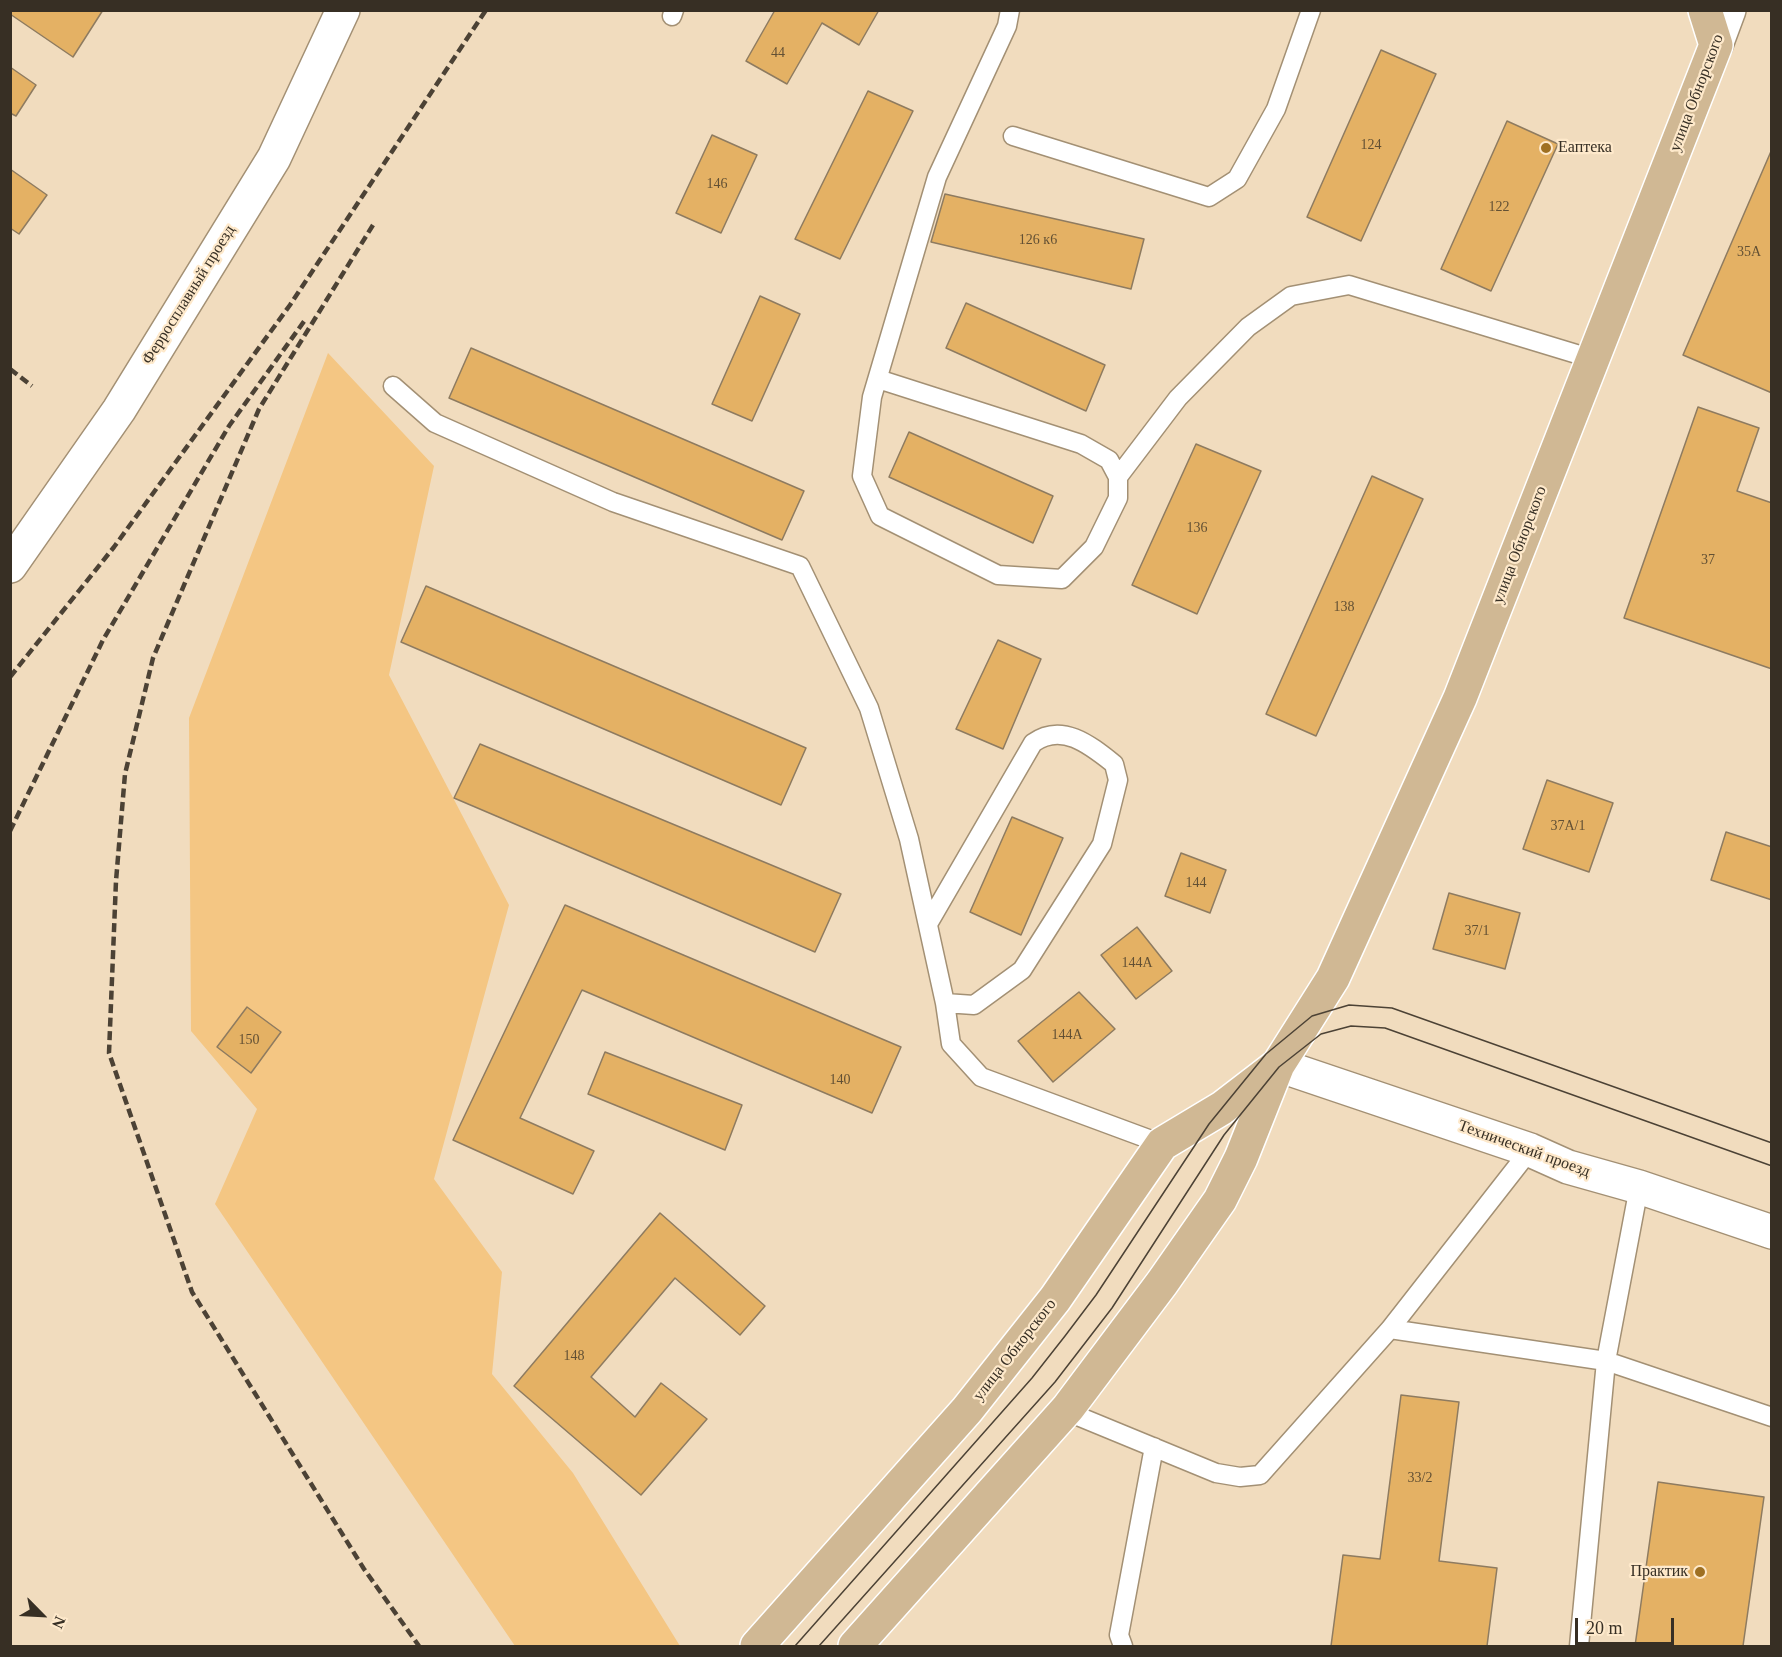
<!DOCTYPE html>
<meta charset="utf-8">
<style>
body{margin:0}
#map{position:relative;width:1782px;height:1657px;overflow:hidden;background:#f1dcbe;font-family:"Times New Roman",serif}
canvas{display:block}
.frame{position:absolute;inset:0;border:12px solid #372f24;pointer-events:none}
.north{position:absolute;left:12px;top:1585px;width:60px;height:60px;-webkit-text-stroke:4px #fee9cb;paint-order:stroke;rotate:114deg;font-size:16px;font-weight:700;line-height:24px;text-align:center;color:#372f24}
.north::after{content:'';display:block;margin:auto;width:21px;height:27px;background:#372f24;clip-path:polygon(50% 0,100% 100%,50% 72%,0 100%)}
.scale{position:absolute;left:1575px;top:1618px;width:99px;height:27px;box-sizing:border-box;border:3px solid #372f24;border-top:0;padding-left:8px;font-size:18px;line-height:21px;white-space:nowrap;color:#372f24;-webkit-text-stroke:4px #fee9cb;paint-order:stroke}
</style>
<div id="map">
<canvas width="1782" height="1657"></canvas>
<div class="frame"></div>
<div class="north">N</div>
<div class="scale">20 m</div>
</div>
<script>
const ctx = document.querySelector('canvas').getContext('2d');
ctx.lineJoin = 'round';
function fillPath(path, color) {
  ctx.fillStyle = color;
  ctx.fill(path, 'evenodd');
}
function stroke(path, color, width, dash) {
  ctx.strokeStyle = color;
  ctx.lineWidth = width;
  ctx.lineCap = dash ? 'butt' : 'round';
  ctx.setLineDash(dash || []);
  ctx.stroke(path);
}
function write(font, color, halo, rows, align = 'center') {
  ctx.font = font + ' "Times New Roman",serif';
  ctx.lineWidth = 4.5;
  ctx.setLineDash([]);
  ctx.textBaseline = 'middle';
  ctx.strokeStyle = halo;
  ctx.fillStyle = color;
  for (const [text, x, y, turn = 0] of rows) {
    ctx.save();
    ctx.translate(x, y);
    ctx.rotate((+turn || 0) * Math.PI / 180);
    ctx.textAlign = isNaN(turn) ? turn : align;
    if (halo) ctx.strokeText(text, 0, 0);
    ctx.fillText(text, 0, 0);
    ctx.restore();
  }
}
const green = new Path2D(`
 M 328,353 L 434,466 L 389,675 L 509,905 L 434,1179 L 502,1272 L 492,1374 L 573,1473 L 680,1646 L 515,1646 L 215,1204 L 257,1109 L 191,1031 L 189,718 Z`);
const building = new Path2D(`
 M 10,10 L 103,10 L 73,57 L 10,14 Z
 M 775,10 L 879,10 L 859,45 L 822,23 L 787,84 L 746,61 Z
 M 1381,50 L 1436,74 L 1361,241 L 1307,217 Z
 M 10,67 L 36,85 L 16,116 L 10,113 Z
 M 868,91 L 913,111 L 840,259 L 795,239 Z
 M 1507,121 L 1558,144 L 1491,291 L 1441,269 Z
 M 712,135 L 757,155 L 721,233 L 676,213 Z
 M 1772,149 L 1772,393 L 1683,355 Z
 M 10,169 L 47,195 L 19,234 L 10,228 Z
 M 945,194 L 1144,239 L 1131,289 L 931,242 Z
 M 760,296 L 800,314 L 752,421 L 712,404 Z
 M 966,303 L 1105,365 L 1086,411 L 946,348 Z
 M 471,348 L 804,491 L 782,540 L 449,398 Z
 M 1698,407 L 1759,428 L 1737,491 L 1772,503 L 1772,669 L 1624,618 Z
 M 909,432 L 1053,496 L 1033,543 L 889,477 Z
 M 1196,444 L 1261,471 L 1197,614 L 1132,585 Z
 M 1372,476 L 1423,499 L 1316,736 L 1266,714 Z
 M 426,586 L 806,748 L 781,805 L 401,642 Z
 M 998,640 L 1041,659 L 1003,749 L 956,729 Z
 M 480,744 L 841,894 L 815,952 L 454,798 Z
 M 1547,780 L 1613,803 L 1589,872 L 1523,849 Z
 M 1012,817 L 1063,838 L 1021,935 L 970,912 Z
 M 1726,832 L 1772,847 L 1772,900 L 1711,880 Z
 M 1181,853 L 1226,870 L 1210,913 L 1165,896 Z
 M 1449,893 L 1520,913 L 1505,969 L 1433,949 Z
 M 565,905 L 901,1047 L 872,1113 L 582,990 L 520,1118 L 594,1151 L 573,1194 L 453,1140 Z
 M 1137,927 L 1172,971 L 1136,999 L 1101,955 Z
 M 1079,992 L 1115,1029 L 1053,1082 L 1018,1041 Z
 M 247,1007 L 281,1032 L 251,1073 L 217,1047 Z
 M 605,1052 L 742,1105 L 725,1150 L 588,1094 Z
 M 660,1213 L 765,1306 L 740,1335 L 675,1278 L 591,1377 L 635,1417 L 661,1383 L 707,1419 L 641,1495 L 514,1386 Z
 M 1401,1395 L 1459,1402 L 1439,1561 L 1497,1568 L 1487,1646 L 1331,1646 L 1343,1555 L 1380,1559 Z
 M 1658,1482 L 1764,1497 L 1743,1646 L 1635,1646 Z`);
const service = new Path2D(`
 M 672,16 L 674,10
 M 1013,136 L 1209,197 L 1237,179 L 1276,109 L 1311,10
 M 878,379 L 1081,444 L 1109,460 L 1118,477 L 1118,498 L 1094,547 L 1062,579 L 998,575 L 880,516 L 862,476 L 872,397 L 937,177 L 1007,26 L 1010,10
 M 393,386 L 435,423 L 613,502 L 800,566 L 869,708 L 909,839 L 945,1003 L 951,1044 L 981,1077 L 1162,1144
 M 1118,477 L 1178,398 L 1248,327 L 1291,296 L 1349,285 L 1593,359
 M 928,924 L 1033,743 C 1062,722 1090,745 1114,764 L 1118,780 L 1102,844 L 1022,970 L 974,1005 L 945,1003
 M 1390,1329 L 1606,1361 L 1639,1187
 M 1068,1408 L 1080,1417 L 1216,1473 L 1240,1477 L 1260,1475 L 1390,1329 L 1530,1150
 M 1123,1646 L 1119,1635 L 1154,1447
 M 1579,1646 L 1606,1361 L 1772,1417`);
const minor = new Path2D(`
 M 10,566 L 119,410 L 274,158 L 343,10
 M 1278,1065 L 1530,1150 L 1568,1167 L 1639,1187 L 1772,1232`);
const secondary = new Path2D(`
 M 1716,45 L 1729,10`);
const primary = new Path2D(`
 M 757,1646 L 967,1410 L 1055,1299 L 1162,1144 L 1222,1108 L 1278,1065
 M 855,1646 L 1068,1408 L 1162,1283 L 1220,1200 L 1241,1158 L 1278,1065 L 1333,978 L 1460,698 L 1716,45 L 1705,10`);
const tram = new Path2D(`
 M 795,1646 L 1032,1378 L 1065,1336 L 1096,1295 L 1209,1124 L 1266,1054 L 1312,1016 L 1349,1005 L 1392,1008 L 1772,1143
 M 819,1646 L 1055,1382 L 1112,1308 L 1224,1135 L 1279,1067 L 1321,1034 L 1351,1026 L 1385,1028 L 1772,1166`);
const rail = new Path2D(`
 M 373,225 L 259,409 L 153,658 L 125,774 L 116,881 L 109,1053 L 192,1292 L 364,1569 L 419,1646
 M 10,369 L 32,386
 M 10,677 L 114,547 L 290,305 L 486,10
 M 10,831 L 103,640 L 229,426 L 305,320`);
const markers = [
 [1546,148,6,"#9f7022"],
 [1700,1572,6,"#9f7022"]
];
const numberNames = [
 ["44",778,53],
 ["124",1371,145],
 ["146",717,184],
 ["122",1499,207],
 ["126 к6",1038,240],
 ["35А",1749,252],
 ["136",1197,528],
 ["37",1708,560],
 ["138",1344,607],
 ["37А/1",1568,826],
 ["144",1196,883],
 ["37/1",1477,931],
 ["144А",1137,963],
 ["144А",1067,1035],
 ["150",249,1040],
 ["140",840,1080],
 ["148",574,1356],
 ["33/2",1420,1478]
];
const streetNames = [
 ["улица Обнорского",1697,93,-69],
 ["Ферросплавный проезд",189,295,-58],
 ["улица Обнорского",1520,545,-69],
 ["Технический проезд",1524,1149,20],
 ["улица Обнорского",1015,1350,-52]
];
const poiNames = [
 ["Еаптека",1558,148],
 ["Практик",1688,1572,"right"]
];
fillPath(green, '#f4c683');
fillPath(building, '#e4b164');
stroke(building, '#8e7b60', 1.5);
stroke(service, '#a39074', 21);
stroke(minor, '#a39074', 36);
stroke(secondary, '#a39074', 36);
stroke(primary, '#fff', 36);
stroke(service, '#fff', 18);
stroke(minor, '#fff', 33);
stroke(secondary, '#fff', 33);
stroke(primary, '#d0b894', 33);
stroke(tram, '#4c4235', 1.5);
stroke(rail, '#4c4235', 4.5, [9, 4.5]);
for (const [x, y, r, color] of markers) {
  const dot = new Path2D();
  dot.arc(x, y, r, 0, 2 * Math.PI);
  ctx.fillStyle = color;
  ctx.fill(dot);
  stroke(dot, '#fee9cb', 2);
}
write('14px', '#625034', null, numberNames);
write('16px', '#372f24', '#fee9cb', streetNames);
write('16px', '#372f24', '#fee9cb', poiNames, 'left');
</script>
